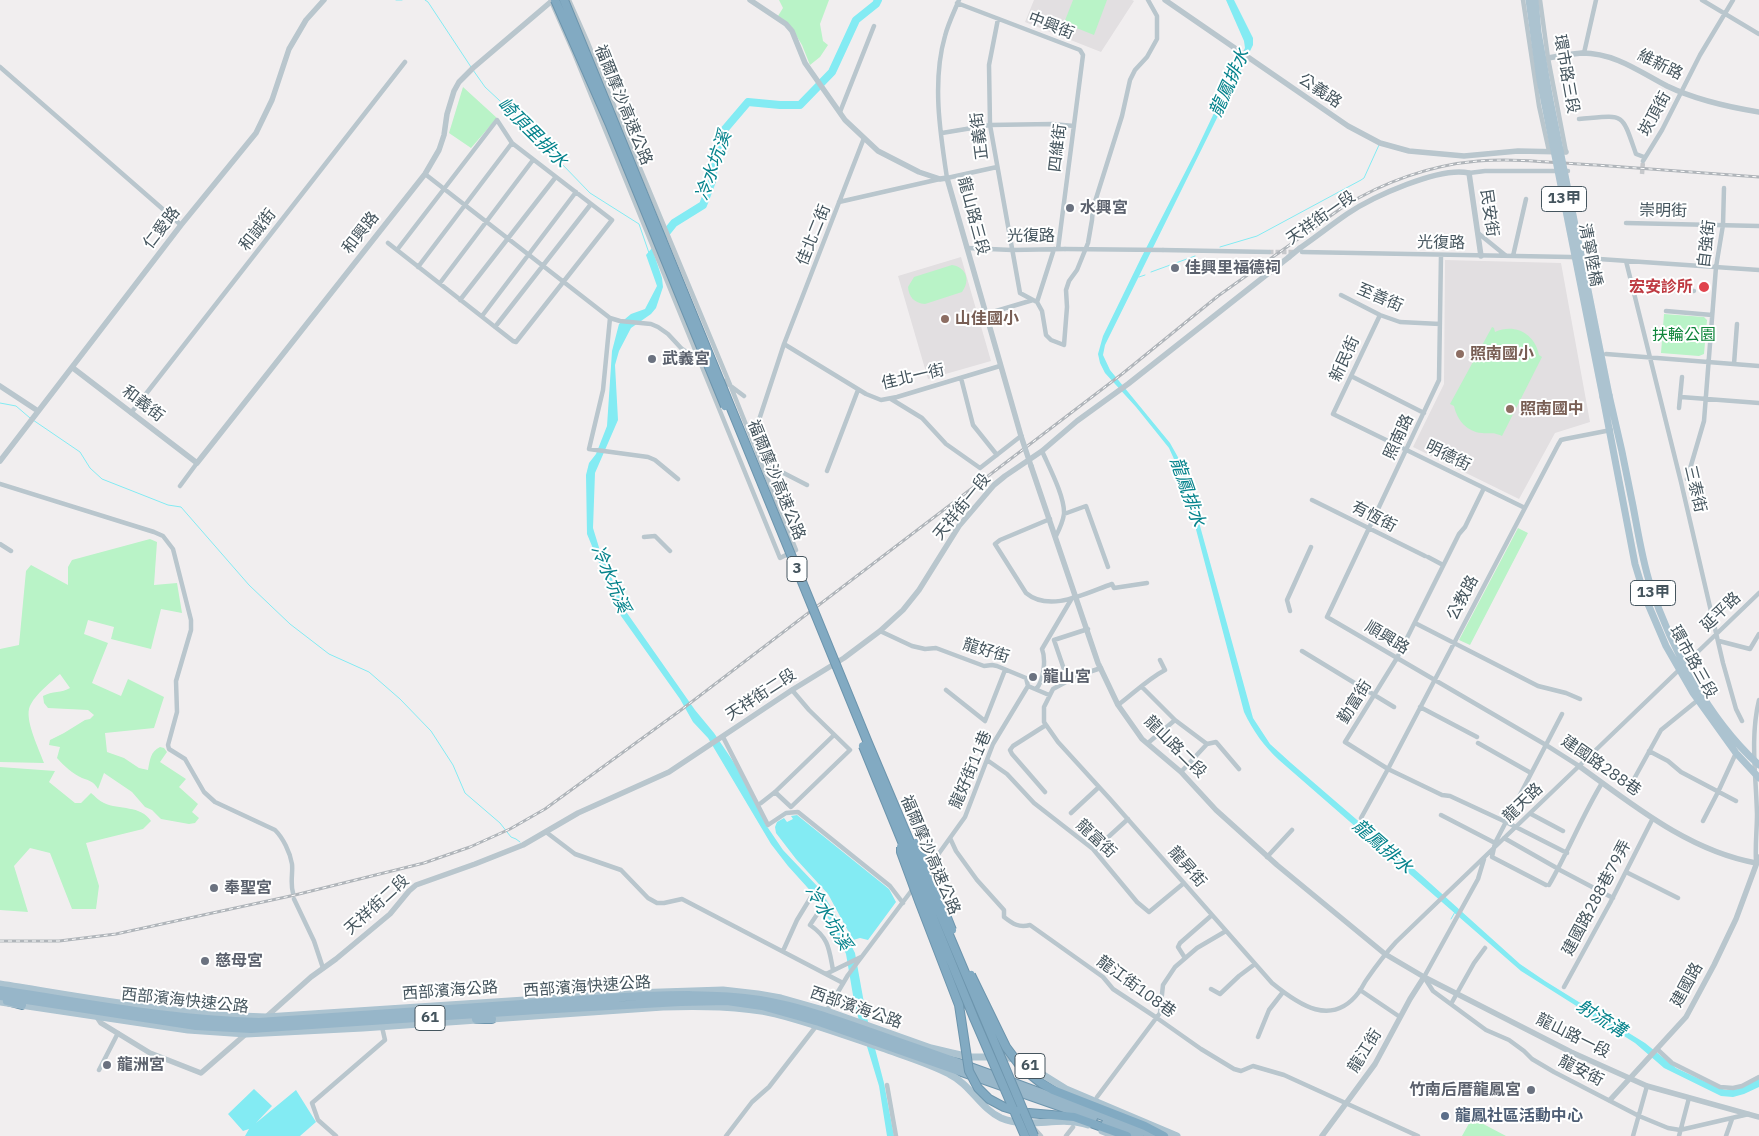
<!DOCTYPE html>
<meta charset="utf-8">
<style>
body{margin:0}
canvas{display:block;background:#f1eeef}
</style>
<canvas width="1759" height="1136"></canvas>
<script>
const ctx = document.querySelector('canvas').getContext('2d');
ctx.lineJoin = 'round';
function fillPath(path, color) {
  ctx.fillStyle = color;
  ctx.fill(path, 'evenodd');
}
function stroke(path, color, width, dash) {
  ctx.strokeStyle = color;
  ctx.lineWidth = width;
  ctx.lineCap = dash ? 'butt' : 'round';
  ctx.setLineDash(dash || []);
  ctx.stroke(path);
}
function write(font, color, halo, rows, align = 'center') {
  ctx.font = font + ' "IBM Plex Sans","Noto Sans TC",sans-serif';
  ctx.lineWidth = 4;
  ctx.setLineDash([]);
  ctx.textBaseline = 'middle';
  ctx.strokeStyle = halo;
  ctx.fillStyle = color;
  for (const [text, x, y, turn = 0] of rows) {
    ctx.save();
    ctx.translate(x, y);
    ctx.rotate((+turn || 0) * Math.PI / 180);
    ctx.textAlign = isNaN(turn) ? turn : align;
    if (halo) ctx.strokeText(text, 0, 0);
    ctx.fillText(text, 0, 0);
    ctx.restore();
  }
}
const education = new Path2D(`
 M 1034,0 L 1132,0 L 1134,1 L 1101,52 L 1025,22 Z
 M 961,257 L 991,361 L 928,379 L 898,276 Z
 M 1445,260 L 1561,263 L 1590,422 L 1555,433 L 1519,499 L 1413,447 L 1444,384 Z`);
const green = new Path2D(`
 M 779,0 L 829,0 L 820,24 L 823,41 L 828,45 L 820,57 L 810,65 L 802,45 L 793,30 L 778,16 L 783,8 Z
 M 1073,0 L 1107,0 L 1094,35 L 1064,23 Z
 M 463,87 L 497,118 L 471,148 L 449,133 Z
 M 952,265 C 966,267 971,280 962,292 L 925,304 C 914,303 909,297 908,287 L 914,277 Z
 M 1664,314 L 1704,317 L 1707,320 L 1704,354 L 1699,356 L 1661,353 Z
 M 1492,327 L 1494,328 L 1495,332 C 1515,323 1535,334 1539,355 L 1542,357 L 1502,436 C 1493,432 1491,434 1482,433 C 1467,432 1457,420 1454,406 L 1450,404 Z
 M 1518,528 L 1528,533 L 1470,645 L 1459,640 Z
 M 150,539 L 157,542 L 154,585 L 177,583 L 182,613 L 161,609 L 151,649 L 111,639 L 114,627 L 88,620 L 84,634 L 108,643 L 92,683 L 121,696 L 128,679 L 164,697 L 154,728 L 105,733 L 107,752 L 124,758 L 139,768 L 148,770 C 150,760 150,752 160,747 L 164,748 L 167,752 L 160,762 L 186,779 L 179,787 L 198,804 L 192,812 L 199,818 L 195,823 L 189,824 L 161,819 L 152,810 L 145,807 L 132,792 L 104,773 L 98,789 C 93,781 90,781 82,778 C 73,774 64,766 57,758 L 60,747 L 49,745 L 50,740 L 64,733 L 85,720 L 90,719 L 94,715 L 88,710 L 48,708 L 44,703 L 43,696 C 52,691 62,693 70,688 L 60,674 C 51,682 32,697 29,709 C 26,723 39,749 44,763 L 0,762 L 0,649 L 19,645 L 26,571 L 31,565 L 68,585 L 68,567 L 72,560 Z
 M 0,767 L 55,771 L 49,782 L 75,803 L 81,803 L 91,793 C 95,796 99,801 104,803 C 119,810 141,805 151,821 L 143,829 L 86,843 L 99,886 L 96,909 L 72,909 L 50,853 L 30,848 L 14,866 L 28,912 L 0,910 Z
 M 1472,1118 L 1506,1136 L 1507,1136 L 1462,1136 Z`);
const water = new Path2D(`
 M 1226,0 L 1234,0 L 1253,38 L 1253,45 L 1105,345 L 1103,355 L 1110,370 L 1170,443 L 1184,468 L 1253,718 L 1270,744 L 1291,763 L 1421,875 L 1520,964 L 1545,981 L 1645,1043 L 1676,1068 L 1719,1088 L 1726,1090 L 1738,1089 L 1759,1077 L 1759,1087 L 1744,1094 L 1733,1097 L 1721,1096 L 1664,1068 L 1635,1043 L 1521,971 L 1279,760 C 1264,746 1253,731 1244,712 L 1193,518 L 1178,468 L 1169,448 L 1136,407 L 1105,373 L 1100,363 L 1098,354 L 1103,336 L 1141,258 L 1194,155 L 1245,48 L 1244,41 Z
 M 652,248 L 662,278 L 663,287 L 656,308 L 651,314 L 631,328 L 619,351 L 615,365 L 618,420 L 595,473 L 593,528 L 601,554 L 627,613 L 695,710 L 714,733 L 743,776 L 766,825 L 783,850 L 819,888 L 834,912 L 855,953 L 866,1014 L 884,1083 L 894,1136 L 887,1136 L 879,1086 L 855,1007 L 846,954 L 836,932 L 816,897 L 788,866 L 771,844 L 708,738 L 693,722 L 680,699 L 621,616 L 587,534 L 586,475 L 589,463 L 596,454 L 607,426 L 612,351 L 619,324 L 631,314 L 645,309 L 657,286 L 646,255 Z
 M 797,815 L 889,889 L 896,902 L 868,940 L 860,938 L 853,940 L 828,894 L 796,859 L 776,833 L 775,827 L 777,822 L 784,818 L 787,822 L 793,819 L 791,816 Z
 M 254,1089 L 272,1106 L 256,1123 L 296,1090 L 316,1122 L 300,1136 L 245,1136 L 249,1129 L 243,1131 L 228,1114 Z`);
const stream = new Path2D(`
 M 396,0 L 402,0
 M 425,0 L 428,2 L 471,67
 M 473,70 L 485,87 L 543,141 L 560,162 L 590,193 L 639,224 L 649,253
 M 1220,247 L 1257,236 L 1361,180 L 1364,178 L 1379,145
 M 1151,272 L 1195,256
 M 1139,277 L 1145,275
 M 0,403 L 16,406 L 30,418
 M 33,420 L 80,452 L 90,468 L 102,479 L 168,505 L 181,507 L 249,585 L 290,624 L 329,654 L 369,672 L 400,699 L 431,731 L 453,765 L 465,793 L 500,823 L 511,837 L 516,839 L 520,842
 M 1451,919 L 1455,912`);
const river = new Path2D(`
 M 662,238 L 674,223 L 703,205 L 712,181 L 715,157 L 725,129 L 748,102 L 780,105 L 800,105 L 832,72 L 856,20 L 876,4 L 878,0`);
const minorTunnel = new Path2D(`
 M 1642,174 L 1643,161
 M 1269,252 L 1295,252`);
const minor = new Path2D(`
 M 569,0 L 588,43 L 586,44
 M 959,0 C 954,12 948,24 945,36 C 932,81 940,132 947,178 L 997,167
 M 1523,0 L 1539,106 L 1549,151
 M 1540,0 L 1548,58 L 1566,152
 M 1702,0 L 1759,34
 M 551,1 L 573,51 L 574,50
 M 957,3 L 1080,50 L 1083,55 L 1058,249
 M 998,19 L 989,65 L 990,125 L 1020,293 L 1033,300
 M 573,51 L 780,558 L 796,550 L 731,387 L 588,43
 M 1584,53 L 1596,0
 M 0,67 L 181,225
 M 840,112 L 874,26
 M 1579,119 C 1625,115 1621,111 1636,154 L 1644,157
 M 942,133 L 990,125 L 1052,124 L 1074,126
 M 1643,161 L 1662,130 L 1700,55 L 1733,0
 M 1469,173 L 1485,171 L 1568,171
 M 425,174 L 610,318 L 620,321 L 651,324 L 658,327 L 668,334 L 681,348 L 700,362
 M 839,202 L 940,179
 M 1626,223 L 1759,226
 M 1478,233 L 1505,255
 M 388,243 C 430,276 471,308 513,341 L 516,342 L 612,220 L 512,143 L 497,120 L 397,250
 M 967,248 L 1012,250 L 1065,249
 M 1163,250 L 1269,252
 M 1302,252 L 1570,257 L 1759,270
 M 1441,255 L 1439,380 L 1327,617 L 1546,745 L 1579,766
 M 1513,256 L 1526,199
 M 1626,261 L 1681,482 L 1723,663 L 1736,709 L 1742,721
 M 418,267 L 512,143
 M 440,283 L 533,160
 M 1672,290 L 1694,291
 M 1341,295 L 1380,315 L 1400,322 L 1440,324
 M 460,300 L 555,178
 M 1037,302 L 1054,249
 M 1666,311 L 1712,315
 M 986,314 L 1033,300 L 1037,302 L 1042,311 L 1046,335 L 1051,340 L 1064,345 L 1067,307 L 1066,290 L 1069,281 L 1077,270 L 1088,243 L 1092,220 L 1093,208 L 1122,116 L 1130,80 L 1135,70 L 1147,57 L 1157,39 L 1157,16 L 1148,0
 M 1380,315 L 1333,414 L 1525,508
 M 482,316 L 576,192
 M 610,318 L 603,390 L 589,449 L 648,457 L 655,460 L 678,479
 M 495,327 L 591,204
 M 784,344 L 866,394 L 881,400 L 897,397 L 1000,366
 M 1606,354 L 1759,366
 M 1734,364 L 1737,324
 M 1351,376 L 1424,413
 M 720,378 L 744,396
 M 961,378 L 973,425 L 997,455
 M 1681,397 L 1759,403
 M 891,399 L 922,418 L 946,444 L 980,468 L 1021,436
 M 1679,408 L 1682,377
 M 131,413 L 405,62
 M 1042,451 C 1049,467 1065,497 1064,514 C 1063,521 1059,530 1056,536
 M 827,471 L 858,390
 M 1687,479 L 1704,421 L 1716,267 L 1723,225 L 1724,188
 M 0,484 L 154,532 L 163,536 L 173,549 L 191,620 L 191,630 L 176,681 L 177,712 L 168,745 L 169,749 L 185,759 L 204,792 L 215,802 L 275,830 C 283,838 290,852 292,864 C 293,873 290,883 293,893
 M 807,485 L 770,466 L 755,432 L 784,344 L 864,138
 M 180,486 L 197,463
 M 1484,488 L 1465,527 L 1459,534 L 1397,658 L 1345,742 L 1388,769 L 1442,795 L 1450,796 L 1506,822 L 1567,853
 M 1312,500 L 1425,556
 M 1064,514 L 1086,506 L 1108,567
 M 1050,519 L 1000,540 L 995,544 L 1026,593 C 1050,613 1086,593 1112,584 L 1114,588 L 1147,583
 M 644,537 L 655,536 L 670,551
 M 0,544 L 11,551
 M 1428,557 L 1443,565
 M 1290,611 L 1287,600 L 1311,547
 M 1415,623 L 1538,686 L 1566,693 L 1580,699
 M 880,631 L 912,646 L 925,649 L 936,648 L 984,666 L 992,665 L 997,666 L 1026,678 L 1028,686 L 1049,695
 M 1719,641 L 1750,649 L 1759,634
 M 1302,651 L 1394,707
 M 1101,668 L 1077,676 L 1053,689 L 1044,707 L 1044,722 L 1058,742 L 1110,799 L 1272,983 C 1299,1005 1332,1028 1359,992 C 1362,988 1364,983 1367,979 C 1376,966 1385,954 1396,942 L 1759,593
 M 1068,681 L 1054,640 L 1088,629
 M 1142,687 L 1175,720 L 1207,744
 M 1036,689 C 1044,681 1046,659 1042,649 L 1072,598
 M 946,690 L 985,721 L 1005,670
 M 1118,705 C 1134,693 1148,679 1165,670 L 1160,660
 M 1420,707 L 1477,737
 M 723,737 L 768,825 L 786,813 L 798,812 L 890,886 L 903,903
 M 1148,743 L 1175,720
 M 1478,743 L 1531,773
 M 1649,751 L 1668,761 L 1681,772 L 1736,801
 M 987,760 L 1007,774 L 1034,803 L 1093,849 L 1137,902 L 1149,912 L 1184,883
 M 1181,772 L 1207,744 L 1216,742 L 1239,769
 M 1634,779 L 1661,730 L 1698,700
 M 775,792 L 791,807 L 850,750 L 809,710 L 792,690
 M 1045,792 L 1012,754 L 1010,750 L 1013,746 L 1046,725
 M 761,803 L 775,792 L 834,735
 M 1071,813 L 1099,787
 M 1531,814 L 1563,831
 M 1441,815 L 1495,843
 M 1361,818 L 1388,769 L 1558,445 L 1561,440 L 1565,439 L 1611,430
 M 1703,821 L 1718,792 L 1736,753
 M 546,832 L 575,854 L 621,870 L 648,898 L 657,903 L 664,903 L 682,899 L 843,983
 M 950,838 L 956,851 L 977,880 L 1004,910 L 1004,917 C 1013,924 1019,928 1030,925 L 1103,977 L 1113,989 L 1157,1018 L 1201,1049 L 1234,1069 L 1241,1071 L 1253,1066 L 1284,1075 L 1418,1136
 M 1504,838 L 1555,867
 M 1094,850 L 1128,819
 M 1267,857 L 1292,830
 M 1484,859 L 1478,879 L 1424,977 L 1433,991 L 1486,1030 L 1509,1040 L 1524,1051 L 1532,1059 L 1554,1072 L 1639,1116 L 1668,1128 L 1680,1130 L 1749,1114
 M 1756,861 C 1755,845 1757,830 1757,814 C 1756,776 1750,737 1759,700
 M 1558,869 L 1613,898
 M 927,870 L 965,817 L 993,744 L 1028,686
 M 1626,872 L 1678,898
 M 1546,885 L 1492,857 L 1495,843 L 1562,714
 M 1549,885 C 1568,852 1582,816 1602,783
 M 294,899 L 314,941 L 323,968
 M 820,910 L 810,925 C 829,938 829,949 833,970
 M 783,951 L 797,920 L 811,897
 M 1185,958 L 1178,947 L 1180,943 L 1212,915
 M 826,974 L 861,957
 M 1564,987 L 1610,903 L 1652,820
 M 1211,989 L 1220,994 L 1239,976 L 1255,964
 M 1360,990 L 1400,1017
 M 1451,1004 L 1474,963 L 1485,948
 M 826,1012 L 848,975 L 915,886
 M 1258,1037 L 1269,1010 L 1283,992
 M 1657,1049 L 1672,1063 L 1720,1087 L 1733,1088 L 1742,1086 L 1759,1077
 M 99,1070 L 118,1033
 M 887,1085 L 896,1136
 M 1097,1097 L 1160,1013 L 1163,985 L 1175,967 L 1197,948 L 1226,931
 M 1033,1127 L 1041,1136
 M 336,1136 L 318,1120 L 312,1103 L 385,1040 L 382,1027
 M 726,1136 L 752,1102 L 769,1087 L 817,1025
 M 1066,1136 L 1073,1127
 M 1633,1136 L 1647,1086
 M 1679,1136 L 1689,1098
 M 1726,1136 L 1732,1119`);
const tertiary = new Path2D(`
 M 750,0 L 786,24 L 792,31 L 805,63 L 845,120 L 878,151 L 919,172 L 940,179 L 947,178 L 1021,436
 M 1165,0 L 1348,126 L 1380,143 L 1409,151 L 1464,156 L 1518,151 L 1566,152
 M 1548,58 C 1559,56 1571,54 1582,53 C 1615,53 1640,72 1667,86 C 1696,100 1728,107 1759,112
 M 1300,248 C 1316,237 1331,225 1347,214 C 1372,197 1440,166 1469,173 L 1481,256
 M 73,368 L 197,463 L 425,174 L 439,150 L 444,135 L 447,114 L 454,91 L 459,82 L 473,68 L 553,0
 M 0,386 L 38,411
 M 0,461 L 181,225 L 256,133 L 272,100 L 289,49 L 306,20 L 324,0
 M 1031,466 L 1098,663 L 1118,705 L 1142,739 L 1181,772 L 1216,810 L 1277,865 L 1385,954 L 1424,977 L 1571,1052 L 1647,1086 L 1759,1117
 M 1579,766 C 1633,805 1689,851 1756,863
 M 97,1017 L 101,1023 L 150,1053 L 201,1073 L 247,1033
 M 265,1018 L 311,977 L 336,959 L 390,914 L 409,891 L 416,885 L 475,864 L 523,845 L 578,813 L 669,772 L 792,690 L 844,658 L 880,631 L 903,610 L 919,590 L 959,526 L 994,485 L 1005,476 L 1042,451 L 1077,421 L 1128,384 L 1289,257
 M 1610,1100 L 1686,1017 L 1714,965 L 1736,919 L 1759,857
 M 1322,1136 L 1375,1064 L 1410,999 L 1424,977`);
const primary = new Path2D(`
 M 1609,395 C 1618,432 1626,469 1633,506 C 1638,532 1642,559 1650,584 C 1671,648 1709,720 1759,765
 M 1603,397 L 1635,564 L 1645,597 L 1666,646 L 1693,693 L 1736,753 L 1759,778
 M 0,984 C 89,998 177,1015 266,1017 L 631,993 L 723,990 L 758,994 L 781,998 L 827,1011 L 931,1048 L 952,1053 L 970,1057 L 1006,1057 L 1021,1061 L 1066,1089 L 1177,1136
 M 0,1002 L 188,1030 L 246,1034 L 363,1028 L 663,1007 C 701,1006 739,1006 776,1014 C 812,1023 847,1036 882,1048 C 904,1056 928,1063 949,1074 C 970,1084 981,1109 1001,1118 C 1030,1130 1059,1115 1088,1125
 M 1102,1131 L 1115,1136`);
const trunk = new Path2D(`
 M 0,990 C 86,1003 172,1020 259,1022 L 624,997 C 669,995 715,993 760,1000 C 809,1008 858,1028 905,1044 C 989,1073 1072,1104 1155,1136
 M 0,996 L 196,1026 L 251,1029 L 537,1010 L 680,1002 L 727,1001 L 762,1006 L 819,1022 L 1093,1118
 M 7,1001 L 22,1005
 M 476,1019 L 492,1019
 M 1106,1123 L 1139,1136`);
const motorway = new Path2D(`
 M 1021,1067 L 1041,1083 L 1053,1090 L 1145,1126 L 1164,1136
 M 1029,1113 L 1074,1117 L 1127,1136`);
const rail = new Path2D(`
 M 0,941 L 59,941 L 116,934 L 295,895 L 424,863 L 470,847 L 510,829 L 545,809 L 681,710 L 1122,374 L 1218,296 L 1343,207 C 1383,182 1431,165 1478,161 C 1517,158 1557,163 1596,165 C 1650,169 1705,173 1759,177`);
const minorBridge = new Path2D(`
 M 1065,249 L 1163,250`);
const tertiaryBridge = new Path2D(`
 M 1289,257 L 1300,248
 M 1021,436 L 1031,466`);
const primaryBridge = new Path2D(`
 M 1529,0 L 1540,80 L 1603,397
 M 1535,0 L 1538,32 L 1550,100 L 1609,395`);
const motorwayBridge = new Path2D(`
 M 555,0 L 610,125 L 725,406
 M 564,0 L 868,743 L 1034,1136
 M 863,746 L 974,1018 L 1025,1136
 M 916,843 L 932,880 L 952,930
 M 901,847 L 901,852 L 919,901 L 959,1005 L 969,1071 L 978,1088 L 989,1099 L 1004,1107 L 1017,1111
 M 971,975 L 1006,1047 L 1021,1067`);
const markers = [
 [1070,208,5,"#6b7280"],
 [1175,268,5,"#6b7280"],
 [1704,287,6,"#e0444e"],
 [945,319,5,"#8d6e63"],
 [1460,354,5,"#8d6e63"],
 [652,359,5,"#6b7280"],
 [1510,409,5,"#8d6e63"],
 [1033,677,5,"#6b7280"],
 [214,888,5,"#6b7280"],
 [205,961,5,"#6b7280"],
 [107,1065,5,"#6b7280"],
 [1531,1090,5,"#6b7280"],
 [1445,1116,5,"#5c6f8a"]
];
const shields = [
 [1564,199,45],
 [797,569,20],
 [1653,593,45],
 [430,1018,30],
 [1030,1066,30]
];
const shieldNames = [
 ["13甲",1564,199],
 ["3",797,569],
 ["13甲",1653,593],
 ["61",430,1018],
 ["61",1030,1066]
];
const streetNames = [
 ["中興街",1051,26,21],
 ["維新路",1660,65,26],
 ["環市路三段",1566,74,80],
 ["公義路",1320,91,34],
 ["福爾摩沙高速公路",623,105,68],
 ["崁頂街",1655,114,-61],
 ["正義街",980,136,-97],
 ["四維街",1058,148,-83],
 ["崇明街",1663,211,1],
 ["民安街",1489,213,82],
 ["龍山路三段",973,216,75],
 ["天祥街一段",1321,218,-35],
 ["仁愛路",162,228,-52],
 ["和誠街",258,230,-52],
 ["和興路",361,233,-52],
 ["佳北二街",814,235,-68],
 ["光復路",1031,236],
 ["光復路",1441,243,1],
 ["自強街",1707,244,-83],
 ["清寧陸橋",1590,255,79],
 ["至善街",1380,298,23],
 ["新民街",1345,359,-65],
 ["佳北一街",913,377,-13],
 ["和義街",143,404,37],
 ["照南路",1399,437,-65],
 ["明德街",1448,456,26],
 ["福爾摩沙高速公路",776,480,68],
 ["三泰街",1695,489,77],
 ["天祥街一段",962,507,-51],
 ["有恆街",1374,517,27],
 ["公教路",1463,598,-62],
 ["延平路",1721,612,-44],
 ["順興路",1387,638,31],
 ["龍好街",986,651,17],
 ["環市路三段",1693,662,61],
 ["天祥街二段",761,695,-33],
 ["勤富街",1355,702,-58],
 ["龍山路二段",1175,747,45],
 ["建國路288巷",1601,766,35],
 ["龍好街11巷",971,770,-67],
 ["龍天路",1523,803,-44],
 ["龍富街",1096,839,43],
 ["福爾摩沙高速公路",930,855,67],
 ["龍昇街",1187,867,49],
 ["建國路288巷79弄",1597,898,-62],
 ["天祥街二段",377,905,-42],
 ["建國路",1687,985,-61],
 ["西部濱海快速公路",587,987,-4],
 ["龍江街108巷",1136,987,36],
 ["西部濱海公路",450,991,-4],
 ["西部濱海快速公路",185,1001,6],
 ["西部濱海公路",856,1008,19],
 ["龍山路一段",1573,1036,26],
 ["龍江街",1365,1051,-58],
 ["龍安街",1581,1071,27]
];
const worshipNames = [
 ["水興宮",1080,208],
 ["佳興里福德祠",1185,268],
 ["武義宮",662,359],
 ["龍山宮",1043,677],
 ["奉聖宮",224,888],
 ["慈母宮",215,961],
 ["龍洲宮",117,1065],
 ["竹南后厝龍鳳宮",1521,1090,"right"]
];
const healthNames = [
 ["宏安診所",1693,287]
];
const educationNames = [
 ["山佳國小",955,319],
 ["照南國小",1470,354],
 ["照南國中",1520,409]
];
const parkNames = [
 ["扶輪公園",1684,335]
];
const serviceNames = [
 ["龍鳳社區活動中心",1455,1116]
];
const waterNames = [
 ["龍鳳排水",1230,83,-66],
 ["崎頂里排水",532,133,45],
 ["冷水坑溪",714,166,-70],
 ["龍鳳排水",1187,492,71],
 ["冷水坑溪",610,579,67],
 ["龍鳳排水",1382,847,41],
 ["冷水坑溪",828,918,59],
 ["射流溝",1601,1019,32]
];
fillPath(education, '#e2dfe1');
fillPath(green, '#b9f3c7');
fillPath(water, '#83ebf3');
stroke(stream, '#83ebf3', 1);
stroke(river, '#83ebf3', 8);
stroke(minorTunnel, '#c6c8cb', 4.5, [4.5, 2]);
stroke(trunk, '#6d95ad', 10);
stroke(motorway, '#6d95ad', 10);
stroke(minor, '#b9c6cd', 4.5);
stroke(tertiary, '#b9c6cd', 5.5);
stroke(primary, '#acc3d0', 7);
stroke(trunk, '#97b6c9', 8);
stroke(motorway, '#82aac2', 8);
stroke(rail, '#b0b5ba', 3);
stroke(rail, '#fff', 1, [4]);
stroke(motorwayBridge, '#6d95ad', 10, []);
stroke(minorBridge, '#b9c6cd', 4.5);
stroke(tertiaryBridge, '#b9c6cd', 5.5);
stroke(primaryBridge, '#acc3d0', 7);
stroke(motorwayBridge, '#82aac2', 8);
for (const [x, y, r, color] of markers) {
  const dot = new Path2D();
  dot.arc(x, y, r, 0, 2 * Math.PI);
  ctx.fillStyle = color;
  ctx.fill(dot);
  stroke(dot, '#fff', 2);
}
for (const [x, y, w] of shields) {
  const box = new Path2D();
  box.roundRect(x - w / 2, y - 12.5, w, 25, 4);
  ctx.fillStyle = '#fff';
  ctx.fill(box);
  stroke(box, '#45555e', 1);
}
write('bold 15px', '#45555e', null, shieldNames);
write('16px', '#45555e', '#fff', streetNames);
write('bold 16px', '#5b616d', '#fff', worshipNames, 'left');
write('bold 16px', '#be3a42', '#fff', healthNames, 'right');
write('bold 16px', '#785e54', '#fff', educationNames, 'left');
write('16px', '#0f853a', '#fff', parkNames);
write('bold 16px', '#4e5e75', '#fff', serviceNames, 'left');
write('italic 18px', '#05838c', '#fff', waterNames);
</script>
